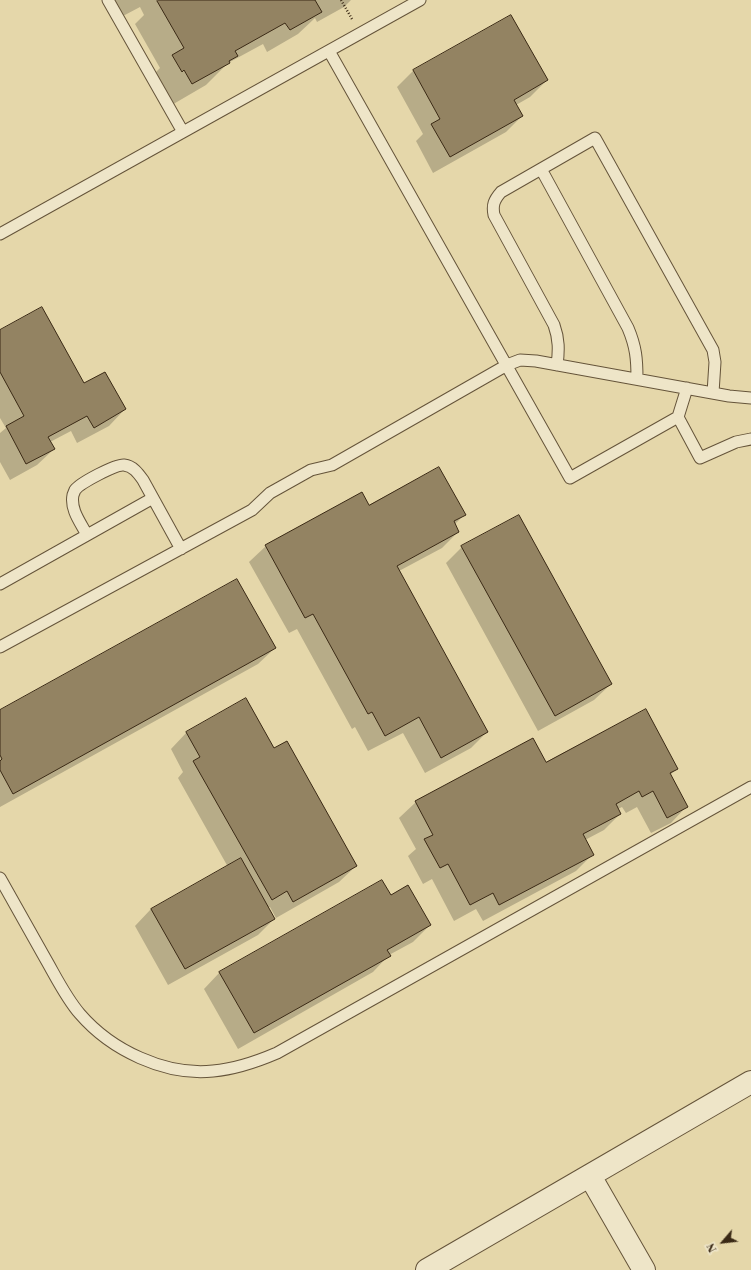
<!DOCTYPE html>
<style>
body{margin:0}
#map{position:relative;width:751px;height:1270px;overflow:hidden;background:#e5d7aa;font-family:"Libre Bodoni",serif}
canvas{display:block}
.north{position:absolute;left:703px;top:1222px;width:40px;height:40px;-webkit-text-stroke:3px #eee5c8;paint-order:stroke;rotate:242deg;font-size:11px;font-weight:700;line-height:16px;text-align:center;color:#3a2915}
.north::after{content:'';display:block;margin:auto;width:14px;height:18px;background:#3a2915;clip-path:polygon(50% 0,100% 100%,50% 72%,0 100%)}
</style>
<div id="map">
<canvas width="751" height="1270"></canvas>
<div class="north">N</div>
</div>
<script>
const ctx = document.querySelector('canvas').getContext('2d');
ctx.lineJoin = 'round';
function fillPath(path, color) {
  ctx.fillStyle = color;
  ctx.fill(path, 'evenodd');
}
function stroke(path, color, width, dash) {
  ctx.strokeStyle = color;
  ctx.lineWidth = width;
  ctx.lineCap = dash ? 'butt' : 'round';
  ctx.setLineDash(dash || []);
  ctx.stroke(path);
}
const shadow = new Path2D(`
 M 114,0 L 351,0 L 344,7 L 317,22 L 315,18 L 298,34 L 267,52 L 263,44 L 228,63 L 206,85 L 170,106 L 150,78 L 160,68 L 135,24 L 144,15 L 140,7 L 123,16 Z
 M 511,16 L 547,80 L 530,97 L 516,105 L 522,116 L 506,132 L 433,173 L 416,141 L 423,134 L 397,87 L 413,71 Z
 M 0,331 L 125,409 L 109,426 L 77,443 L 71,431 L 50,442 L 54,449 L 37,465 L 10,480 L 0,462 L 0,433 L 6,428 L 0,418 Z
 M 369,507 L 464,515 L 454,525 L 458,532 L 442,548 L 399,571 L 487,732 L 471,748 L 425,773 L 403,733 L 368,751 L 355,727 L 352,729 L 297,629 L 289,633 L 249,562 L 266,546 Z
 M 462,547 L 611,684 L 594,700 L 538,731 L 446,563 Z
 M 275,648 L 258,664 L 0,807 L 0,712 Z
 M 187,732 L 274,750 L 356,866 L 339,882 L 276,918 L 270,907 L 268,908 L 274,919 L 258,935 L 168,985 L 135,926 L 151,909 L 228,867 L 178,778 L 183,772 L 171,749 Z
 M 545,763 L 677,769 L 670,775 L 687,806 L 671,823 L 651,833 L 637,807 L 626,813 L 622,807 L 618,809 L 620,814 L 604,830 L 585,840 L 593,854 L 576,871 L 483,921 L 476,909 L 454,921 L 432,879 L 423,884 L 408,856 L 416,849 L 399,818 L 416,802 Z
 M 390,897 L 430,925 L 413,942 L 389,955 L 373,972 L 238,1049 L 204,989 L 220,972 Z`);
const building = new Path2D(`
 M 158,0 L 315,0 L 322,12 L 290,30 L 285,23 L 235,51 L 238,56 L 229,61 L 230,63 L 192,84 L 184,70 L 182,72 L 172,55 L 184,48 L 157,1 Z
 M 511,15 L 548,80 L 514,100 L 523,116 L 450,157 L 431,124 L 440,119 L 413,70 Z
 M 42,307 L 84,383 L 105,372 L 126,409 L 94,428 L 87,416 L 48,437 L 55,449 L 26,464 L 6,426 L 24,416 L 0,372 L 0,330 Z
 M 439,467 L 466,515 L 454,521 L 459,532 L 397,566 L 488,732 L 441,758 L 419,717 L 385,736 L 372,712 L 368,714 L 313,614 L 305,618 L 265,545 L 362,492 L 369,505 Z
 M 519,515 L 612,684 L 555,716 L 461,546 Z
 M 237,579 L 276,648 L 13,794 L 0,770 L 0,761 L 2,759 L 0,755 L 0,710 Z
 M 246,698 L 274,748 L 287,741 L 357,866 L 293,902 L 287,891 L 272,900 L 193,761 L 200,757 L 186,732 Z
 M 646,709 L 678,769 L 670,773 L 688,807 L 667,818 L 653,791 L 642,797 L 639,791 L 616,804 L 621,814 L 583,834 L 594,855 L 499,905 L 493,893 L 470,905 L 448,864 L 440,868 L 424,839 L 433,835 L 415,801 L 533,738 L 546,762 Z
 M 241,858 L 275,919 L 185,969 L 151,909 Z
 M 382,880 L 391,895 L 408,885 L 431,925 L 387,950 L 391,956 L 254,1033 L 219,972 Z`);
const path = new Path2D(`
 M 341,0 L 352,19`);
const lane = new Path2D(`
 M 108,0 L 183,132
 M 329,51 L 570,478 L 678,417 L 687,388
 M 541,169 L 628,328 C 636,347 637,359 637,379
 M 0,234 L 420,0
 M 557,365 C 559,350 559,339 554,325 L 494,215 C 492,205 494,200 501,192 L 595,138 L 713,350 L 715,362 L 713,393
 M 678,417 L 700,458 L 736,442 L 751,439
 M 87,535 C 81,523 70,510 73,495 C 73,495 75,490 75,490 C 80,483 116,464 124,465 C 133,466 138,473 143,480 L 181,549
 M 0,584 L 153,498
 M 0,647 L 252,510 L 270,493 L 311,470 L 332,465 L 507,365 L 520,360 L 536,361 L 729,396 L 751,398
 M 0,878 C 15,905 30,931 45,958 C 56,977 66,998 80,1014 C 111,1050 165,1076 213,1071 C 236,1069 256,1062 277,1053 L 751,787`);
const street = new Path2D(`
 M 590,1176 L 644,1270
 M 427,1270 L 751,1082`);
fillPath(shadow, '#0003');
fillPath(building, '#938362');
stroke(building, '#3a2915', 1);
stroke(lane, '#65543a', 13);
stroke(street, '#65543a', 24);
stroke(path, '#3a2915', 2.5, [1, 2]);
stroke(lane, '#eee5c8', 11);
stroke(street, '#eee5c8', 22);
</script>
